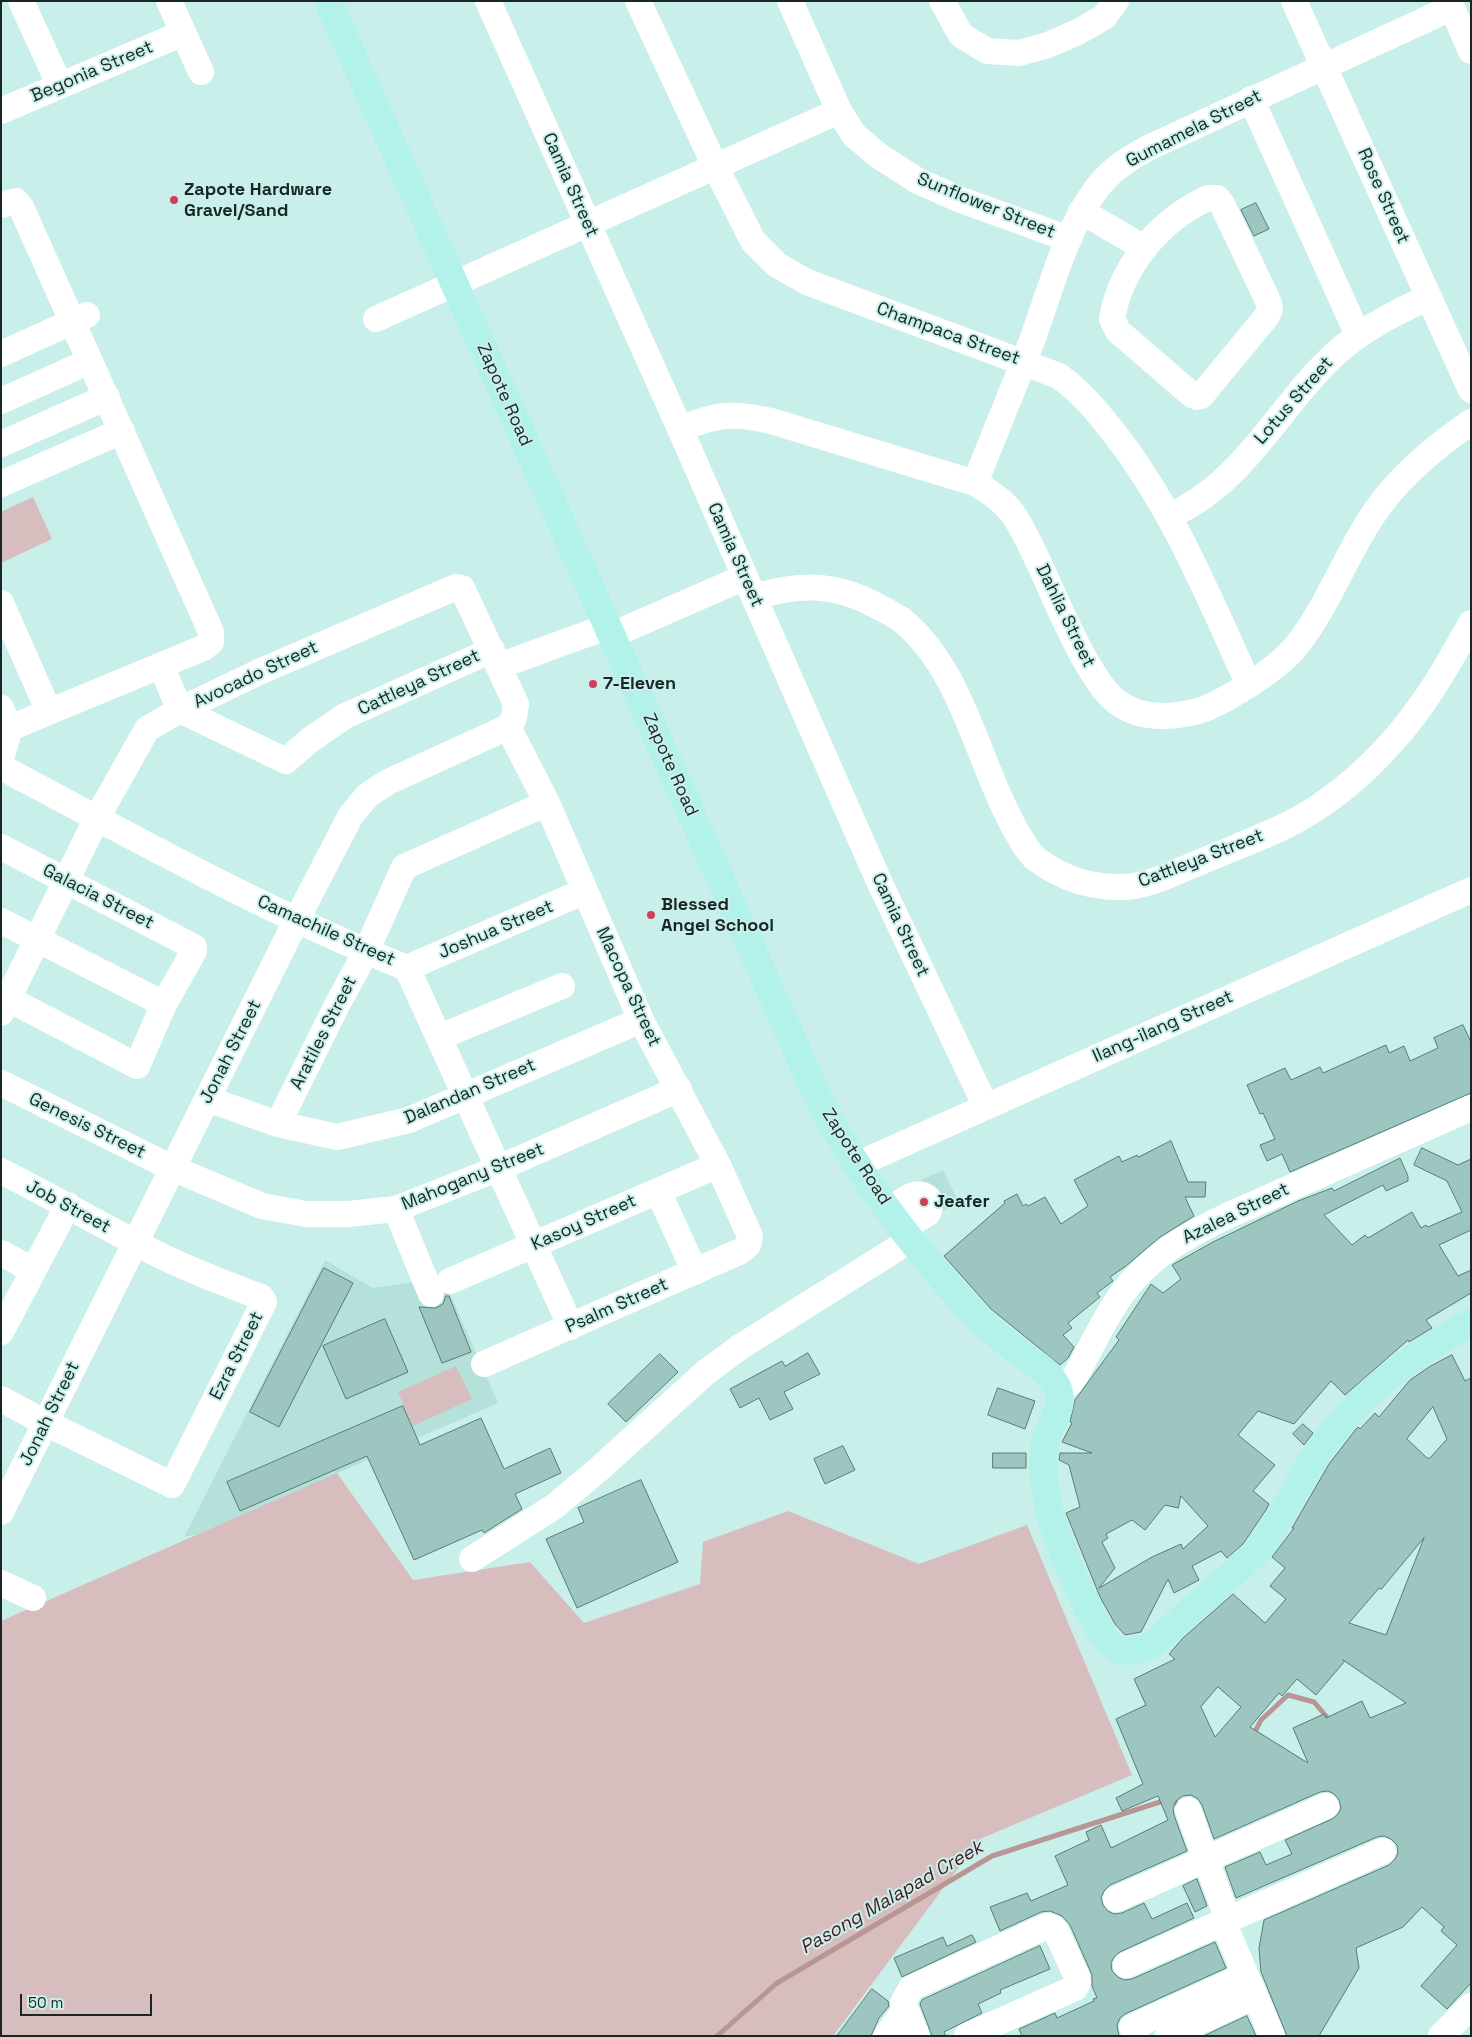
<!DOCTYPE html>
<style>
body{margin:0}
#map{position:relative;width:1472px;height:2037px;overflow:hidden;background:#c9efea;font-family:"Space Grotesk",sans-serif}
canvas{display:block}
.frame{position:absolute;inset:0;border:2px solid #182625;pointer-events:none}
.scale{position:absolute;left:20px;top:1994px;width:132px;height:22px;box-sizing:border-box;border:2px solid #182625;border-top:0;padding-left:6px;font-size:15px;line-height:18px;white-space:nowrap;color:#182625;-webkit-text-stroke:4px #c9efea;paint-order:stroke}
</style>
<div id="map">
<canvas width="1472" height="2037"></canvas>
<div class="frame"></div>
<div class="scale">50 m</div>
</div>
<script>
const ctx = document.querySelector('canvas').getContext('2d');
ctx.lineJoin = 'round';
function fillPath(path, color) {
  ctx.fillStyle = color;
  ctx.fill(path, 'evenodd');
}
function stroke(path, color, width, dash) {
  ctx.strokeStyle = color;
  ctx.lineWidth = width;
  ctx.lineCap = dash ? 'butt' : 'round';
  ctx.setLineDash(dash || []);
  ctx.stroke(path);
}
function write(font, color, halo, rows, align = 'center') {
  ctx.font = font + ' "Space Grotesk",sans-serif';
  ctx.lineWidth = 4;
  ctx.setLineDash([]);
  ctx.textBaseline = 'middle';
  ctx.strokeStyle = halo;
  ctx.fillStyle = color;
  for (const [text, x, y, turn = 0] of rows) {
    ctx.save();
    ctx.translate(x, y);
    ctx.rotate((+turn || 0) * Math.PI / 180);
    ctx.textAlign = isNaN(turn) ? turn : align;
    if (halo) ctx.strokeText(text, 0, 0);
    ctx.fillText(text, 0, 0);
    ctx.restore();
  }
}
const built = new Path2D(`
 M 943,1170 L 959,1203 L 921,1221 L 897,1191 Z
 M 325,1260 L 373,1288 L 443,1278 L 498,1403 L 199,1534 L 184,1537 Z`);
const green = new Path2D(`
 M 33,497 L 52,539 L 1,563 L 1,512 Z
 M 456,1366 L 472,1399 L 413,1426 L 398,1392 Z
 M 337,1473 L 413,1580 L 530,1562 L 584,1623 L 700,1584 L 703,1542 L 788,1511 L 919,1564 L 1027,1525 L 1132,1775 L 980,1839 L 833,2036 L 1,2036 L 1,1621 Z`);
const stream = new Path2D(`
 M 1253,1736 L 1261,1720 L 1288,1695 L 1314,1702 L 1331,1722
 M 717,2036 L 777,1983 L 992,1856 L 1163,1801 L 1183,1804`);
const building = new Path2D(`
 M 1256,203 L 1269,229 L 1254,236 L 1241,210 Z
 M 1463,1025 L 1471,1042 L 1471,1093 L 1290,1172 L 1282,1154 L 1267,1161 L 1260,1145 L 1275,1139 L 1263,1113 L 1260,1114 L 1247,1085 L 1285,1068 L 1291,1080 L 1320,1067 L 1323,1073 L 1386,1045 L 1389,1053 L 1404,1046 L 1410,1061 L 1438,1048 L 1434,1038 Z
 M 1171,1141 L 1188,1182 L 1206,1182 L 1205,1197 L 1185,1197 L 1194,1216 L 1160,1237 L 1126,1266 L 1110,1277 L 1113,1281 L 1097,1293 L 1100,1297 L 1068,1323 L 1072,1328 L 1063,1335 L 1074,1347 L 1068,1358 L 1060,1365 L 991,1309 L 944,1256 L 1005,1203 L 1004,1201 L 1017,1194 L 1023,1206 L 1026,1204 L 1028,1206 L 1045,1197 L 1061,1224 L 1088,1206 L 1074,1180 L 1119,1156 L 1122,1162 L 1137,1155 L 1138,1157 Z
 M 1422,1148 L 1458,1165 L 1471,1159 L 1471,1230 L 1439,1245 L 1458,1276 L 1471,1270 L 1471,1293 L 1426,1320 L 1432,1328 L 1409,1342 L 1408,1340 L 1345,1395 L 1331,1381 L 1294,1424 L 1258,1411 L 1238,1435 L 1275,1465 L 1253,1491 L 1269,1504 L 1266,1510 L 1243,1544 L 1227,1558 L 1221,1551 L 1192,1566 L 1199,1580 L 1174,1593 L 1168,1579 L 1141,1632 L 1125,1635 L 1115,1624 L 1100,1597 L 1066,1513 L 1080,1507 L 1069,1465 L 1059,1460 L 1060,1453 L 1092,1453 L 1062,1442 L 1072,1423 L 1070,1422 L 1075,1400 L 1119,1340 L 1116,1337 L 1151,1284 L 1163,1293 L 1181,1279 L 1172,1265 L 1213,1242 L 1298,1201 L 1332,1188 L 1334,1191 L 1400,1158 L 1408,1176 L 1408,1181 L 1386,1191 L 1383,1185 L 1324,1215 L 1352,1245 L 1365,1235 L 1368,1238 L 1412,1212 L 1421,1228 L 1426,1225 L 1428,1227 L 1462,1212 L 1447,1181 L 1414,1165 ZM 1181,1496 L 1208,1526 L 1183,1549 L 1181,1544 L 1152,1557 L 1099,1588 L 1115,1568 L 1102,1542 L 1108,1538 L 1106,1534 L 1132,1520 L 1145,1530 L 1165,1505 L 1178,1508 Z
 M 324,1268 L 353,1283 L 279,1427 L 250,1412 Z
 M 446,1296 L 449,1296 L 471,1352 L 442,1363 L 419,1307 L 436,1308 L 443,1304 Z
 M 385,1319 L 408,1372 L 346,1399 L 323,1346 Z
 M 808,1353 L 820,1374 L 784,1392 L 793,1409 L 770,1420 L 759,1398 L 740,1408 L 730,1389 L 782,1361 L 785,1366 Z
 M 660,1354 L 678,1372 L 626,1422 L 608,1404 Z
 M 1452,1355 L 1465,1381 L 1471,1378 L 1471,1983 L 1447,2009 L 1421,1986 L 1457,1945 L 1441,1931 L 1444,1927 L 1422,1907 L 1403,1927 L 1356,1948 L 1359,1968 L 1319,2036 L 1287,2036 L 1261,1972 L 1259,1948 L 1264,1920 L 1389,1865 L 1395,1859 L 1398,1853 L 1397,1845 L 1391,1839 L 1384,1836 L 1377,1837 L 1236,1898 L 1225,1867 L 1260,1852 L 1266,1865 L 1292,1854 L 1285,1840 L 1332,1819 L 1338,1814 L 1341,1808 L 1339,1800 L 1334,1794 L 1328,1791 L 1320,1792 L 1214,1839 L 1202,1805 L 1198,1799 L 1191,1795 L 1183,1796 L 1176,1801 L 1173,1808 L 1174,1815 L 1187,1851 L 1110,1885 L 1104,1891 L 1101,1898 L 1103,1905 L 1108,1911 L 1114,1914 L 1122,1913 L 1144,1903 L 1152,1919 L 1187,1903 L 1194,1918 L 1120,1952 L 1114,1957 L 1111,1963 L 1112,1971 L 1118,1977 L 1124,1980 L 1132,1979 L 1215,1942 L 1226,1968 L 1125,2014 L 1120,2018 L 1117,2025 L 1119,2036 L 1022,2036 L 1019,2029 L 1055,2013 L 1057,2018 L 1094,2001 L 1093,1999 L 1097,1998 L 1092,1986 L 1092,1975 L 1070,1925 L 1062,1916 L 1050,1911 L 1041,1912 L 1000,1931 L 990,1907 L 1027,1893 L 1031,1901 L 1068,1885 L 1055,1856 L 1089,1840 L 1086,1832 L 1101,1825 L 1111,1848 L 1168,1820 L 1158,1796 L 1122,1811 L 1116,1798 L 1143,1784 L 1116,1719 L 1146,1705 L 1134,1679 L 1175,1659 L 1169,1654 L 1183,1638 L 1233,1594 L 1265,1623 L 1286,1599 L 1270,1586 L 1285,1568 L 1272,1557 L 1294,1528 L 1292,1528 L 1329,1464 L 1356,1429 L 1358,1427 L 1360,1429 L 1375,1413 L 1379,1417 L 1410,1380 L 1429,1367 ZM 1433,1407 L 1447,1439 L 1430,1458 L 1427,1458 L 1407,1439 ZM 1424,1538 L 1386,1635 L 1349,1623 L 1379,1588 L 1381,1589 ZM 1343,1660 L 1406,1703 L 1370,1718 L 1362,1701 L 1326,1718 L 1324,1714 L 1293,1728 L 1308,1763 L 1250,1727 L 1279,1693 L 1282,1696 L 1297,1679 L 1316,1695 L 1344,1662 ZM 1218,1687 L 1241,1707 L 1215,1737 L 1201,1707 Z
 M 998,1388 L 1035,1401 L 1025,1429 L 988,1415 Z
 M 403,1406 L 420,1445 L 481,1418 L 504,1469 L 550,1448 L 561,1473 L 515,1494 L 522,1509 L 484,1533 L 482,1530 L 414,1560 L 367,1456 L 240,1511 L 227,1482 Z
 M 1303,1424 L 1313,1433 L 1304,1445 L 1293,1434 Z
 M 843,1446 L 855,1470 L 825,1484 L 814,1459 Z
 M 993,1453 L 1026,1453 L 1026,1468 L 993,1468 Z
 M 641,1480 L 678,1562 L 577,1608 L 546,1539 L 584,1522 L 578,1508 Z
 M 1197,1879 L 1207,1906 L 1195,1912 L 1183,1886 Z
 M 972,1935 L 976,1942 L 902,1977 L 894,1958 L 943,1937 L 947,1946 Z
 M 1040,1946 L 1050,1969 L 1000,1990 L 1001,1993 L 978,2004 L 982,2013 L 944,2032 L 946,2036 L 932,2036 L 920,2004 L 922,2000 Z
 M 872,1989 L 888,2001 L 889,2006 L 879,2018 L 871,2036 L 837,2036 Z
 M 1247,2016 L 1256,2036 L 1204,2036 Z`);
const minor = new Path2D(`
 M 21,1 L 60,86
 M 169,1 L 201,72
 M 488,1 L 680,429 L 878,879 L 986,1107
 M 638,1 L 715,166 L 753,241 L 777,265 L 807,282 L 1059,376 C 1081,392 1097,411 1114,433 C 1173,508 1209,598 1249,685
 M 790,1 L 839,111 L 854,135 L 879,156 L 918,181 L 961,200 L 1069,239
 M 942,1 L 961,35 L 987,51 L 1019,53 L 1048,45 L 1078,32 L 1104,17 L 1116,1
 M 1294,1 L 1471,390
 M 1449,1 L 1471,51
 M 1251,99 L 1358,335
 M 1,111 L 183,33
 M 1208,198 L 1217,198 L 1222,204 L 1269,303 L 1270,309 L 1267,316 L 1201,396 L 1197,397 L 1192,395 L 1118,331 L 1112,319 C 1121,266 1160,220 1208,198 Z
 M 1,205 L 16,201 L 21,207 L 211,632 L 211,642 L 203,648 L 10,728
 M 1081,211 L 1144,248
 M 376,319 L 839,111
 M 1,354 L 87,315
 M 1,401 L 90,361
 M 680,429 C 717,414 732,412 771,421 L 975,483 C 989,492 1003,500 1013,514 C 1023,528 1030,545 1038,561 C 1054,595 1068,631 1087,663 C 1095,677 1105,693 1117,702 C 1139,719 1168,718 1194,712 C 1211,708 1227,698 1242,689 C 1262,677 1283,663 1298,644 C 1332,600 1349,545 1383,501 C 1407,470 1439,444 1471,422
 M 1,444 L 107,397
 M 975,483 C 994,435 1014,387 1033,338 C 1051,288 1068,222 1102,182 C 1115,167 1132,157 1148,148 L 1451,8
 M 1,484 L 122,431
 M 1169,516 C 1244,484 1277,408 1334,355 C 1362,329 1395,313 1429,297
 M 754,597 C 799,583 835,583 877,606 C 886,611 895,615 903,621 C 956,665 974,743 1003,805 C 1009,818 1025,850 1036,859 C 1061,878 1092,888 1124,887 C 1149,886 1175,872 1198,863 C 1228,850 1259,839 1289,824 C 1327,805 1364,774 1392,742 C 1424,707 1448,665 1471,623
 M 1,603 L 49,712
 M 612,635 L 745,577
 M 161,666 L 180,710 L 286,761 L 310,740 L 345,716 L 492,650
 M 499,666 L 609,626
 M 1,708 L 10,728 L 1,758
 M 1,767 C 134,838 267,912 407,968 L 571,1327
 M 1,847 L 194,947 L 194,951 L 164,1004 L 137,1066 L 1,995
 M 1,921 L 164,1004
 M 407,968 L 585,891
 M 1,1013 L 97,818 L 147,729 L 180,710 L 259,672 L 456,587 L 462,588 L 516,704 L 514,718 L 508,727 L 388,782 L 368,795 L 351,815 L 297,919 L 1,1512
 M 440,1037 L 562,986
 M 1,1083 L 172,1168 L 262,1206 L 306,1214 L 348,1214 L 396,1209 L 499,1168 L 679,1089
 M 207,1099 L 278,1124 L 337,1137 L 409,1120 L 641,1020
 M 278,1124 L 338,1003 L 366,952 L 404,867 L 547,803
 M 856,1165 L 1471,890
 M 1,1171 C 46,1194 89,1218 134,1242 C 174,1264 218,1281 261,1297 L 264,1302 L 172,1485 L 46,1423 L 1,1399
 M 658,1191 L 695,1272
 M 396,1209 L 431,1294
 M 889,1210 C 902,1202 920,1184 931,1202 L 928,1213 L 903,1228
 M 1,1253 L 33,1270
 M 450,1281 L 718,1165
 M 1,1332 L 68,1205
 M 484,1364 L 741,1251 L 748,1245 L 750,1236 L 718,1165 L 641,1020 L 547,803 L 508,727
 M 1059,1390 L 1070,1383 L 1077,1373 C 1095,1341 1111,1302 1138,1275 C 1164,1248 1194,1232 1227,1216 L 1471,1108
 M 472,1559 L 555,1506 L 599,1469 L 705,1373 L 740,1347 L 912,1239
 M 1,1583 L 33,1598
 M 1188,1810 L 1228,1920
 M 1116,1899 L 1326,1806
 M 1223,1922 L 1272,2036
 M 1126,1965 L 1383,1851
 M 886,2036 L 905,2010
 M 917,2036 L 903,2003 L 911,1988 L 1047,1926 L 1052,1927 L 1056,1931 L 1077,1977 L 1078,1983 L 1075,1988 L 967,2036
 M 1136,2036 L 1132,2027 L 1246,1975
 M 1168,2036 L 1255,1996
 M 1441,2036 L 1471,2006`);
const major = new Path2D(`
 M 328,1 L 821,1104 C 858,1174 910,1243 964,1303 C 978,1319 994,1333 1011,1346 C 1026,1359 1050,1369 1058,1389 C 1065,1407 1051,1422 1046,1439 C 1044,1448 1043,1459 1043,1468 C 1044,1482 1046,1496 1049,1510 C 1055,1534 1094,1633 1112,1646 C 1125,1656 1141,1650 1154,1643 L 1254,1555 C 1280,1524 1294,1488 1316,1455 C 1354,1397 1411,1355 1471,1323`);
const markers = [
 [174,200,5,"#cf3f57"],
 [593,684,5,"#cf3f57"],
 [651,915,5,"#cf3f57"],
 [924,1202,5,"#cf3f57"]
];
const streetNames = [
 ["Begonia Street",92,72,-23],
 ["Gumamela Street",1194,129,-27],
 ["Camia Street",570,185,66],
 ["Rose Street",1383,196,66],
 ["Sunflower Street",986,206,22],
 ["Champaca Street",948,334,20],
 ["Zapote Road",504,395,66],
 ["Lotus Street",1294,401,-49],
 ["Camia Street",735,555,66],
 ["Dahlia Street",1065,616,64],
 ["Avocado Street",256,675,-25],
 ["Cattleya Street",419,683,-25],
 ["Zapote Road",670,765,66],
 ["Cattleya Street",1201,859,-21],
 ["Galacia Street",98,897,27],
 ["Camia Street",900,925,65],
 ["Joshua Street",496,930,-23],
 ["Camachile Street",326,931,24],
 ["Macopa Street",628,987,65],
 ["Ilang-ilang Street",1163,1027,-24],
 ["Aratiles Street",324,1033,-63],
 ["Jonah Street",231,1052,-63],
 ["Dalandan Street",470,1092,-23],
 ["Genesis Street",87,1126,26],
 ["Zapote Road",856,1157,57],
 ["Mahogany Street",473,1177,-22],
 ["Job Street",68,1207,28],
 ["Azalea Street",1236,1214,-26],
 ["Kasoy Street",584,1223,-24],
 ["Psalm Street",617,1306,-24],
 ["Ezra Street",237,1356,-63],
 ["Jonah Street",50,1414,-64]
];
const poiNames = [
 ["Zapote Hardware",184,190],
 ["Gravel/Sand",184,211],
 ["7-Eleven",603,684],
 ["Blessed",661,905],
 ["Angel School",661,926],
 ["Jeafer",934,1202]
];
const waterNames = [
 ["Pasong Malapad Creek",892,1898,-30]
];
fillPath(built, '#b4e2db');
fillPath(green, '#d8bdbe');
stroke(stream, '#b99596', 5);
fillPath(building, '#9ec6c1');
stroke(building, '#587b77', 1);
stroke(minor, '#fff', 26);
stroke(major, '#b3f2eb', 28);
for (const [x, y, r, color] of markers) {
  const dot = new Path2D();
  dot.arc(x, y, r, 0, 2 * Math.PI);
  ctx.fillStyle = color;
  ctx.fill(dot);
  stroke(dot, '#c9efea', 2);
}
write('18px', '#182625', '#c9efea', streetNames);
write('bold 18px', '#182625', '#c9efea', poiNames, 'left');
write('italic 19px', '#47171d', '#c9efea', waterNames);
</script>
